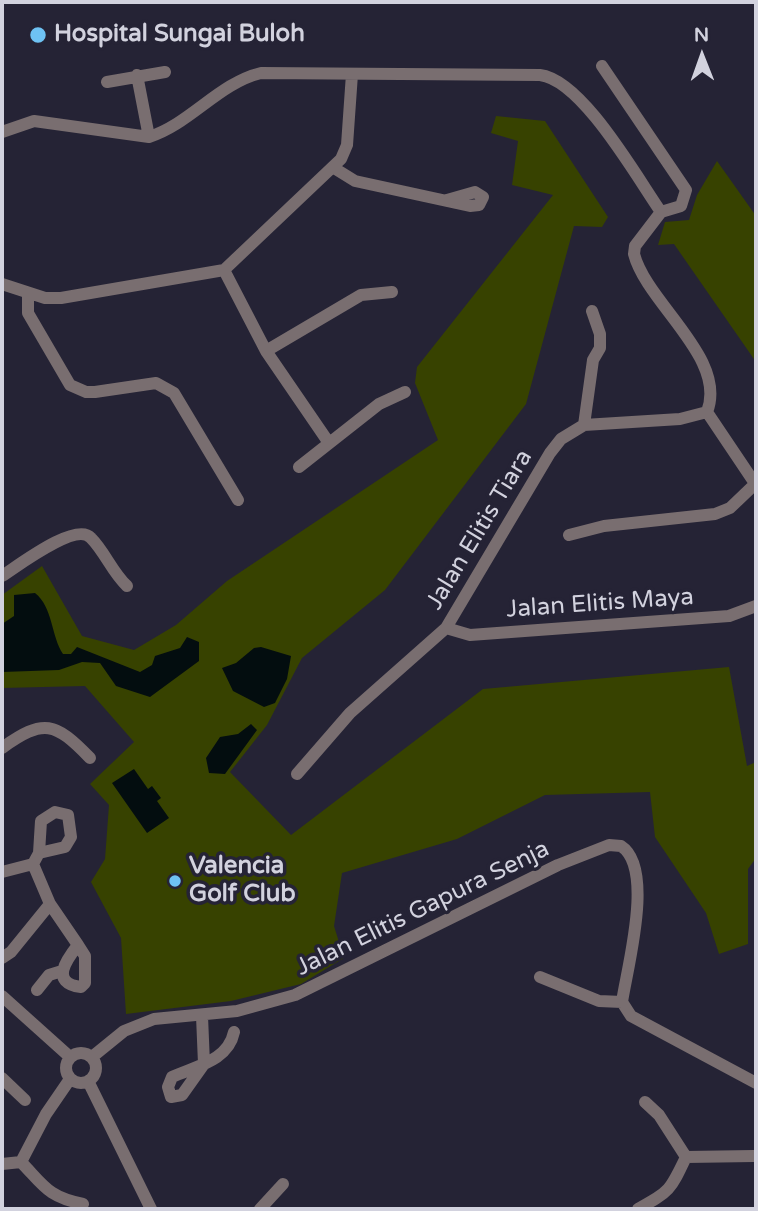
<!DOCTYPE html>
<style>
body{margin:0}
#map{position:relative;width:758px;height:1211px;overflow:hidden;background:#252335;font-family:"Varela Round",sans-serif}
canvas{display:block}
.frame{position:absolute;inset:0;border:4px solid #d2d2de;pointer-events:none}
.north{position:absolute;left:667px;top:21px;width:70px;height:70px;-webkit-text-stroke:5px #252335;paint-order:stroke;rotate:359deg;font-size:19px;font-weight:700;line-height:28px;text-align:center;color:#d2d2de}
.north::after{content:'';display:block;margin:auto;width:24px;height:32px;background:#d2d2de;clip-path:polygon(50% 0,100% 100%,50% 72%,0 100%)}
</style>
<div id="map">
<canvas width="758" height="1211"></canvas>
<div class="frame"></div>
<div class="north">N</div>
</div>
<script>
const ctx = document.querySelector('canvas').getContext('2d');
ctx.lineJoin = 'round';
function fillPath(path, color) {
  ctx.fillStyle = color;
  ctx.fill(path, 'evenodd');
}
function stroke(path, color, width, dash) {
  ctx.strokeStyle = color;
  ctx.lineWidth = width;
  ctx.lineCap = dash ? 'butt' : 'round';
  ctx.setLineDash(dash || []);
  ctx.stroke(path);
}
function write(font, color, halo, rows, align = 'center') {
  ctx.font = font + ' "Varela Round",sans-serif';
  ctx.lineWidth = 7;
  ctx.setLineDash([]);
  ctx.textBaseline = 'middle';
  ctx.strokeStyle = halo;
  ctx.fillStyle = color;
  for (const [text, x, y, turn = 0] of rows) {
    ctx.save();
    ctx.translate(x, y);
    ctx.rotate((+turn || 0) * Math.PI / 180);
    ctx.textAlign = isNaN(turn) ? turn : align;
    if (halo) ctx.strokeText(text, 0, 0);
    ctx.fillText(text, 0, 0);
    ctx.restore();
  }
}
const green = new Path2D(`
 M 496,116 L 545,121 L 608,217 L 602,227 L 574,226 L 526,404 L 385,590 L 302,658 L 267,725 L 230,772 L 291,835 L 483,689 L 729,667 L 747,766 L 756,762 L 756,858 L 748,869 L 748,944 L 719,954 L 706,913 L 655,837 L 650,792 L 545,795 L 457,839 L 342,873 L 334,926 L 344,958 L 301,984 L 231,1001 L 126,1014 L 121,938 L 91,882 L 105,859 L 109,805 L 90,784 L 134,742 L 85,686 L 2,688 L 2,595 L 42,566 L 82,636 L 134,650 L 176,625 L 227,581 L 438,440 L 415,383 L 417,367 L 553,195 L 512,185 L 518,141 L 491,133 Z
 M 717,161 L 756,216 L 756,362 L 674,244 L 658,245 L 665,222 L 689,220 L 697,195 Z`);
const water = new Path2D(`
 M 35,593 C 53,607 51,636 63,654 L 71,654 L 77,647 L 140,672 L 152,665 L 155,656 L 180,648 L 187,637 L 199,642 L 199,661 L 150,697 L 116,686 L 100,663 L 82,662 L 59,670 L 2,672 L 2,624 L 14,616 L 14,595 Z
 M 261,647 L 291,656 L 287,679 L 275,703 L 264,707 L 233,691 L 222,668 L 236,663 L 254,648 Z
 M 251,724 L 257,730 L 225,774 L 209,773 L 206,758 L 220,737 L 238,734 Z
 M 134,769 L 148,789 L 152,786 L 161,798 L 157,801 L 169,818 L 147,833 L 112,783 Z`);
const minor = new Path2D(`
 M 602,66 L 686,190 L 681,206 L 661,212
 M 137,75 L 149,137
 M 107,82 L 165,72
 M 2,132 L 34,121 L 149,137 C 190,124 219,83 261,73 L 540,75 C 582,80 636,176 661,212
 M 334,168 L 355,181 L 470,206 L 479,205 L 483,197 L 475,192 L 447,200
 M 661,212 L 635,246 L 634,254 C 647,304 728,358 707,412
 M 224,270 L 266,351 L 329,443
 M 2,284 L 45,298 L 61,298 L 224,270 L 341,159 L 347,145 L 352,74
 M 28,293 L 28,313 L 70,385 L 86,392 L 95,392 L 156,383 L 174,393 L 238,500
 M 266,351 L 361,295 L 392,292
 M 707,412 L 756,485
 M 584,425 L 680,419 L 707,412
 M 299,467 L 379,404 L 405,392
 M 569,535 L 604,526 L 715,514 L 730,508 L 754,485
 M 2,576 C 18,566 76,521 91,538 C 105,552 112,572 127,586
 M 446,628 L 470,635 L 729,616 L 756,606
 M 2,748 C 44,718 55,722 90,758
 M 297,774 L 350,713 L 446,628 L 550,453 L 561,439 L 584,425 L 593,360 L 600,348 L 600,334 L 592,311
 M 39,853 L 65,847 L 71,837 L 68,815 L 55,812 L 41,821 L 39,853 L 33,864 L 50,904 L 78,945
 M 2,872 L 33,864
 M 78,945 L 85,956 L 85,983 L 81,987 C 49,983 67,959 78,945 Z
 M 2,958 L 11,952 L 50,904
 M 540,977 L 599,1001 L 622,1002 L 631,1016 L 756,1083
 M 37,990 L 49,975 L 62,971
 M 2,996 L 70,1057
 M 202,1016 L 204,1064 L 182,1095 L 171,1097 L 168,1087 L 172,1077 C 196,1066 228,1061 234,1032
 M66 1068a15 15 0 1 1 30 0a15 15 0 1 1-30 0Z
 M 92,1057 L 124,1031 L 154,1019 L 237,1011 L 295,995 L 558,865 L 609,845 L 621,846 C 655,868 627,968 622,1002
 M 2,1078 L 25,1100
 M 88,1081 L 151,1209
 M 645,1102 L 659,1115 L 686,1157
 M 686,1157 L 754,1156
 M 21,1162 L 46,1114 L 70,1079
 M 2,1164 L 21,1162 C 44,1186 48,1197 83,1204
 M 260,1209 L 283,1184
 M 638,1209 C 670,1191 670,1191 686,1157`);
const markers = [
 [38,35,9,"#6ec2f3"],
 [175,881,7,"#6ec2f3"]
];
const poiNames = [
 ["Hospital Sungai Buloh",54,35],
 ["Valencia",189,867],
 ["Golf Club",189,895]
];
const streetNames = [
 ["Jalan Elitis Tiara",480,530,-59],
 ["Jalan Elitis Maya",600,604,-4],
 ["Jalan Elitis Gapura Senja",423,909,-26]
];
fillPath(green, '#374200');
fillPath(water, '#030d0f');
stroke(minor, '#796e70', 12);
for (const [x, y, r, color] of markers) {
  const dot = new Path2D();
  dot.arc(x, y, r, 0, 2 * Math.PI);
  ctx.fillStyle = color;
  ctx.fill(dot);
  stroke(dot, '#252335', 2.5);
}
write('bold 24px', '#d2d2de', '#252335', poiNames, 'left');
write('24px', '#d2d2de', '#252335', streetNames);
</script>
